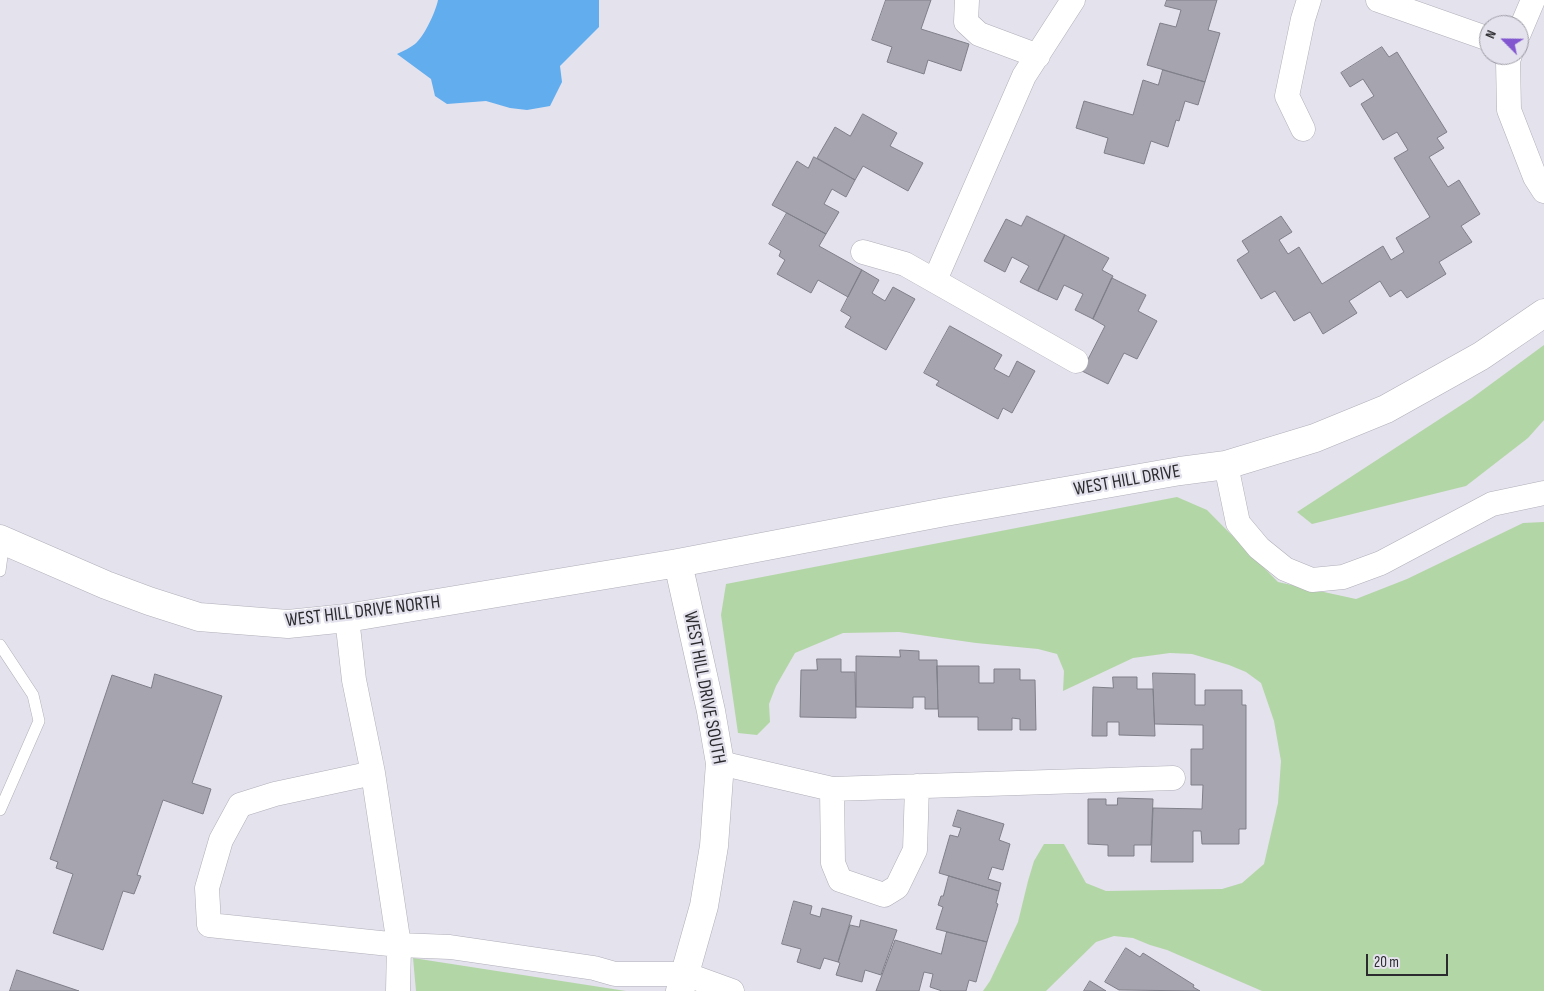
<!DOCTYPE html>
<style>
body{margin:0}
#map{position:relative;width:1544px;height:991px;overflow:hidden;background:#e4e2ed;font-family:"Sofia Sans Condensed",sans-serif}
canvas{display:block}
.north{position:absolute;left:1479px;top:15px;width:50px;height:50px;box-sizing:border-box;background:#e4e2ed;border:1px solid #9a98a1;border-radius:50%;rotate:293deg;font-size:14px;font-weight:700;line-height:20px;text-align:center;color:#2b2a2e}
.north::after{content:'';display:block;margin:auto;width:18px;height:22px;background:#8156cf;clip-path:polygon(50% 0,100% 100%,50% 72%,0 100%)}
.scale{position:absolute;left:1366px;top:954px;width:82px;height:22px;box-sizing:border-box;border:2px solid #2b2a2e;border-top:0;padding-left:6px;font-size:15px;line-height:18px;white-space:nowrap;color:#2b2a2e;-webkit-text-stroke:4px #e4e2ed;paint-order:stroke}
</style>
<div id="map">
<canvas width="1544" height="991"></canvas>
<div class="north">N</div>
<div class="scale">20 m</div>
</div>
<script>
const ctx = document.querySelector('canvas').getContext('2d');
ctx.lineJoin = 'round';
function fillPath(path, color) {
  ctx.fillStyle = color;
  ctx.fill(path, 'evenodd');
}
function stroke(path, color, width, dash) {
  ctx.strokeStyle = color;
  ctx.lineWidth = width;
  ctx.lineCap = dash ? 'butt' : 'round';
  ctx.setLineDash(dash || []);
  ctx.stroke(path);
}
function write(font, color, halo, rows, align = 'center') {
  ctx.font = font + ' "Sofia Sans Condensed",sans-serif';
  ctx.lineWidth = 4.5;
  ctx.setLineDash([]);
  ctx.textBaseline = 'middle';
  ctx.strokeStyle = halo;
  ctx.fillStyle = color;
  for (const [text, x, y, turn = 0] of rows) {
    ctx.save();
    ctx.translate(x, y);
    ctx.rotate((+turn || 0) * Math.PI / 180);
    ctx.textAlign = isNaN(turn) ? turn : align;
    if (halo) ctx.strokeText(text, 0, 0);
    ctx.fillText(text, 0, 0);
    ctx.restore();
  }
}
const green = new Path2D(`
 M 1544,345 L 1544,420 L 1528,438 L 1466,486 L 1312,524 L 1297,512 L 1472,398 Z
 M 1177,497 L 1207,510 L 1278,582 L 1356,599 L 1407,579 L 1523,523 L 1544,522 L 1544,991 L 1262,991 L 1167,950 L 1150,945 L 1133,938 L 1114,936 L 1096,942 L 1046,991 L 983,991 L 990,981 L 1018,922 L 1028,881 L 1034,861 L 1044,844 L 1064,844 L 1086,883 L 1106,891 L 1222,889 L 1242,883 L 1264,864 L 1278,803 L 1281,761 L 1274,721 L 1261,683 L 1246,672 L 1229,665 L 1192,654 L 1170,653 L 1133,658 L 1063,691 L 1064,671 L 1057,654 L 1038,649 L 976,643 L 899,632 L 843,633 L 795,653 L 776,686 L 769,704 L 770,722 L 757,735 L 738,733 L 721,615 L 726,584 Z
 M 413,958 L 626,991 L 416,991 Z`);
const water = new Path2D(`
 M 438,0 L 599,0 L 599,27 L 560,66 L 562,82 L 550,106 L 527,110 L 510,108 L 486,101 L 447,104 L 435,96 L 431,79 L 397,54 C 403,51 410,48 415,44 C 424,37 436,11 438,0 Z`);
const building = new Path2D(`
 M 886,0 L 931,0 L 921,29 L 969,44 L 961,71 L 928,60 L 924,74 L 887,62 L 892,47 L 872,40 Z
 M 1167,0 L 1217,0 L 1208,30 L 1220,33 L 1205,82 L 1147,65 L 1160,23 L 1176,27 L 1181,10 L 1165,6 Z
 M 1382,47 L 1389,57 L 1397,52 L 1447,132 L 1437,138 L 1444,148 L 1429,157 L 1448,187 L 1459,180 L 1480,214 L 1461,226 L 1472,242 L 1439,262 L 1446,274 L 1407,298 L 1401,290 L 1390,297 L 1380,281 L 1349,301 L 1357,313 L 1323,334 L 1310,312 L 1294,321 L 1275,291 L 1261,299 L 1237,260 L 1249,252 L 1242,241 L 1281,216 L 1292,232 L 1279,240 L 1288,254 L 1299,247 L 1322,284 L 1383,246 L 1391,260 L 1404,252 L 1396,238 L 1430,217 L 1394,158 L 1408,150 L 1397,132 L 1383,140 L 1361,104 L 1374,96 L 1363,79 L 1350,87 L 1341,73 Z
 M 1163,70 L 1205,82 L 1198,105 L 1185,101 L 1179,121 L 1176,120 L 1168,147 L 1151,141 L 1144,164 L 1104,153 L 1108,138 L 1076,128 L 1084,101 L 1133,115 L 1143,80 L 1158,85 Z
 M 863,114 L 897,133 L 890,146 L 923,163 L 908,191 L 863,166 L 855,180 L 817,158 L 835,127 L 850,136 Z
 M 814,157 L 855,180 L 846,197 L 832,189 L 824,204 L 839,212 L 826,234 L 772,205 L 797,161 L 808,168 Z
 M 787,213 L 826,234 L 819,246 L 862,270 L 848,297 L 818,280 L 811,293 L 777,274 L 785,260 L 779,256 L 781,251 L 769,244 Z
 M 1027,216 L 1065,235 L 1038,291 L 1020,282 L 1029,266 L 1012,257 L 1005,272 L 984,261 L 1006,219 L 1021,226 Z
 M 1065,235 L 1109,258 L 1102,270 L 1113,276 L 1112,278 L 1093,319 L 1075,310 L 1083,294 L 1064,285 L 1057,300 L 1038,291 Z
 M 862,270 L 879,280 L 872,293 L 885,301 L 893,287 L 915,299 L 886,350 L 845,327 L 851,317 L 841,311 Z
 M 1112,278 L 1146,295 L 1138,311 L 1157,321 L 1137,359 L 1124,353 L 1108,384 L 1082,371 L 1105,326 L 1093,319 Z
 M 950,326 L 1002,355 L 994,369 L 1009,377 L 1017,361 L 1035,371 L 1012,413 L 1003,408 L 998,419 L 936,385 L 939,381 L 924,373 Z
 M 900,650 L 919,651 L 919,660 L 937,660 L 938,709 L 925,709 L 925,697 L 913,697 L 913,708 L 856,707 L 856,656 L 900,657 Z
 M 817,659 L 841,659 L 841,672 L 855,672 L 856,718 L 800,717 L 801,670 L 817,670 Z
 M 937,666 L 979,666 L 979,683 L 994,683 L 994,669 L 1020,669 L 1020,680 L 1035,680 L 1036,730 L 1020,730 L 1020,719 L 1012,718 L 1012,730 L 978,730 L 978,717 L 939,717 Z
 M 1153,673 L 1195,674 L 1195,705 L 1205,705 L 1205,690 L 1242,690 L 1242,705 L 1246,705 L 1246,829 L 1239,829 L 1239,844 L 1202,844 L 1201,831 L 1193,831 L 1193,862 L 1151,862 L 1153,808 L 1202,809 L 1203,785 L 1191,785 L 1191,749 L 1203,749 L 1203,725 L 1155,724 Z
 M 155,674 L 222,696 L 192,783 L 211,789 L 203,814 L 163,800 L 137,875 L 141,876 L 134,894 L 123,891 L 103,950 L 53,933 L 73,874 L 56,868 L 58,862 L 50,859 L 112,675 L 151,688 Z
 M 1113,677 L 1137,677 L 1137,689 L 1153,689 L 1155,736 L 1119,735 L 1119,722 L 1107,722 L 1107,736 L 1092,736 L 1093,687 L 1113,688 Z
 M 1118,798 L 1153,799 L 1151,845 L 1134,845 L 1134,856 L 1108,856 L 1108,845 L 1088,844 L 1088,799 L 1106,799 L 1106,805 L 1117,805 Z
 M 958,810 L 1004,824 L 999,840 L 1010,844 L 1003,870 L 992,867 L 988,879 L 1001,883 L 999,891 L 939,873 L 950,835 L 958,837 L 961,828 L 953,826 Z
 M 949,876 L 999,891 L 996,903 L 998,904 L 987,942 L 936,929 L 943,907 L 938,905 L 941,896 L 943,896 Z
 M 794,901 L 812,906 L 810,914 L 820,917 L 822,908 L 852,916 L 838,962 L 824,958 L 820,969 L 797,962 L 801,949 L 782,944 Z
 M 861,920 L 897,930 L 881,975 L 865,970 L 862,982 L 836,975 L 840,963 L 838,962 L 850,925 L 859,927 Z
 M 947,932 L 987,942 L 976,982 L 969,980 L 966,991 L 942,991 L 930,987 L 933,974 L 924,972 L 919,991 L 876,991 L 895,940 L 941,954 Z
 M 1126,948 L 1140,957 L 1143,953 L 1194,985 L 1193,987 L 1200,991 L 1119,990 L 1105,982 Z
 M 17,970 L 79,991 L 10,991 Z
 M 1090,981 L 1106,991 L 1084,991 Z`);
const lane = new Path2D(`
 M 0,571 L 4,541
 M 0,645 L 33,695 L 39,721 L 0,810`);
const street = new Path2D(`
 M 967,0 L 966,22 L 979,34 L 1038,56
 M 1378,0 L 1489,39
 M 1519,33 L 1533,0
 M 1510,55 L 1508,61 L 1509,110 L 1535,177 L 1544,191
 M 1303,129 L 1287,96 L 1303,19 L 1309,0
 M 863,252 L 905,264 L 1076,361
 M 935,280 L 1024,76 L 1073,0
 M 1226,465 L 1238,523 L 1259,548 L 1285,569 L 1312,580 L 1343,577 L 1381,563 L 1492,504 L 1544,493
 M 347,618 L 354,680 L 373,773 L 399,945 L 398,991
 M 720,763 L 832,789 L 1173,778
 M 373,773 L 275,794 L 240,805 L 221,840 L 207,888 L 209,925 L 399,945 L 450,947 L 594,968 L 615,974 L 685,974 L 732,991
 M 832,789 L 833,863 L 840,880 L 884,895 L 897,887 L 915,850 L 917,786`);
const secondary = new Path2D(`
 M 0,539 L 106,585 L 149,601 L 199,617 L 288,624 L 347,618 L 678,563 L 945,512 L 1180,471 L 1226,465 L 1315,438 L 1386,409 L 1481,356 L 1544,313
 M 678,563 L 711,711 L 720,763 L 714,846 L 704,906 L 680,991`);
const streetNames = [
 ["WEST HILL DRIVE",1127,481,-10],
 ["WEST HILL DRIVE NORTH",363,612,-7],
 ["WEST HILL DRIVE SOUTH",704,688,79]
];
fillPath(green, '#b3d6a6');
fillPath(water, '#62adee');
fillPath(building, '#a6a5af');
stroke(building, '#7f7f89', 1);
stroke(lane, '#b0aeb8', 12);
stroke(street, '#b0aeb8', 25);
stroke(secondary, '#b0aeb8', 29);
stroke(lane, '#fff', 11);
stroke(street, '#fff', 24);
stroke(secondary, '#fff', 28);
write('19px', '#2b2a2e', '#e4e2ed', streetNames);
</script>
